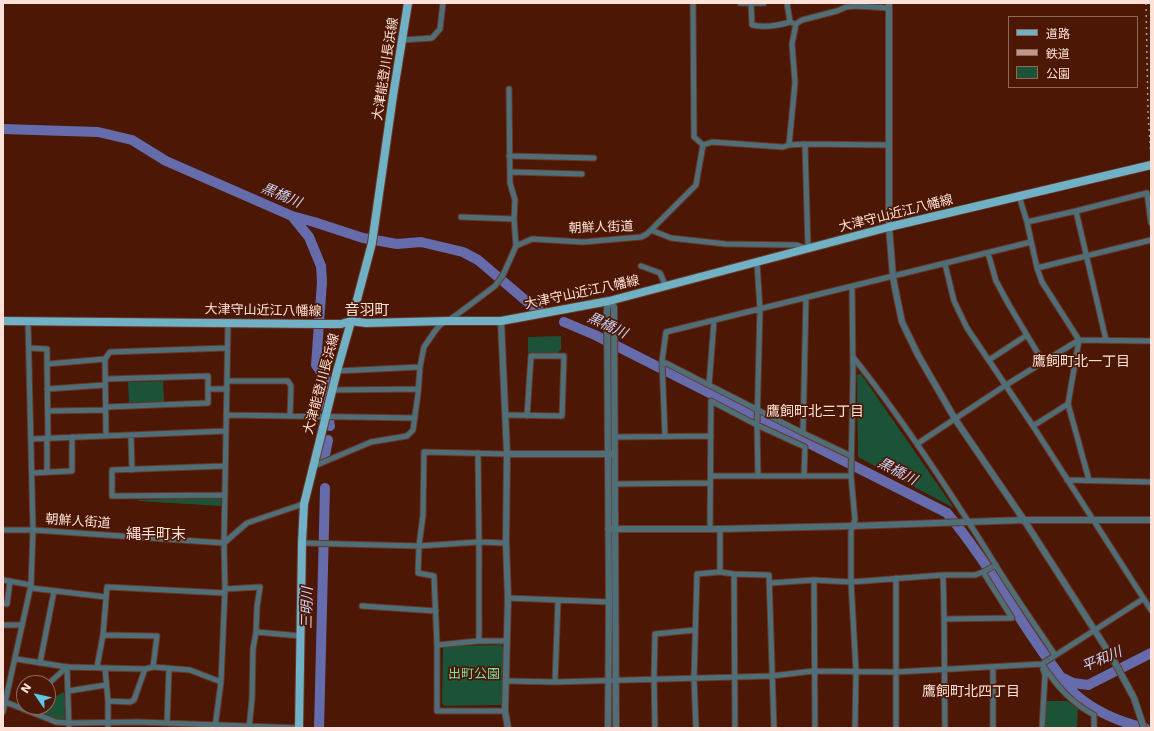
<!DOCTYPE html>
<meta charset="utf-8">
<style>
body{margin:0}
#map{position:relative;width:1154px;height:731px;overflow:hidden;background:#4c1704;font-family:"DejaVu Sans","Noto Sans JP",sans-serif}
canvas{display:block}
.frame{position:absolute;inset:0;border:4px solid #fee1d8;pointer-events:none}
.legend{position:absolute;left:1008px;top:16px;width:130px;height:72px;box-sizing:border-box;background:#4c1704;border:1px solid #936859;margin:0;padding:5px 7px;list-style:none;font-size:12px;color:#fee1d8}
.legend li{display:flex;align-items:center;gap:8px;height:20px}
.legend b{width:20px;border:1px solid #936859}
.north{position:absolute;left:16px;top:675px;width:40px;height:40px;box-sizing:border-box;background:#4c1704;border:1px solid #936859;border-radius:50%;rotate:304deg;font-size:11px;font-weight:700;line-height:16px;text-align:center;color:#fee1d8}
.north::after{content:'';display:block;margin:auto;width:14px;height:18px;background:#5bc8e6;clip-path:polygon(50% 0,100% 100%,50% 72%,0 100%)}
</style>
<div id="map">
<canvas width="1154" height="731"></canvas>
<div class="frame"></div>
<ul class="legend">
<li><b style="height:5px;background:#70b1c5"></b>道路</li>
<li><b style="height:5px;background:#be988c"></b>鉄道</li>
<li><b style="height:11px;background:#1c5238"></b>公園</li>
</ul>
<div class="north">N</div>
</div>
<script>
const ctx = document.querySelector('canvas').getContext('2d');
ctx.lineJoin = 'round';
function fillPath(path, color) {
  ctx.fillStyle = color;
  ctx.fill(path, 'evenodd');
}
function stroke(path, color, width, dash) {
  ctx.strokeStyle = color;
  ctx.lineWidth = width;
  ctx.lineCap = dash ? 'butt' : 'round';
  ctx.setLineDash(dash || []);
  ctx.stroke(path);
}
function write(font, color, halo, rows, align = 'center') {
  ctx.font = font + ' "DejaVu Sans","Noto Sans JP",sans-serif';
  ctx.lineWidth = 3.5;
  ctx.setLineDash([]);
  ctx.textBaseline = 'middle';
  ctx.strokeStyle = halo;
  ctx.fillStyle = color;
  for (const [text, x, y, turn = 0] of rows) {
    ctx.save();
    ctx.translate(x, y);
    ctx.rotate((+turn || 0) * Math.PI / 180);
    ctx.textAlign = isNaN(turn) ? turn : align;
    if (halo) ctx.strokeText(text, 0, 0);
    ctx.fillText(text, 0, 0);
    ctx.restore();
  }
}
const green = new Path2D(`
 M 561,336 L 561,349 L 558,353 L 528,353 L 528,337 Z
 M 861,374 L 954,508 L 858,457 L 857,375 Z
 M 163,381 L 164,402 L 129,403 L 128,382 Z
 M 219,497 L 221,499 L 221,506 L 139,501 L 139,500 Z
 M 501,645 L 505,649 L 504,703 L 500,705 L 444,706 L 442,703 L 443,648 L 446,646 Z
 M 64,692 L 67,717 L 63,721 L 40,713 L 54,702 L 48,700 Z
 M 1046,701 L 1067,701 L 1078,709 L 1077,728 L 1045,728 Z`);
const river = new Path2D(`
 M 3,129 L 98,132 L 132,140 L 166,161 L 292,216 L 314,222 L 363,238 L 397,244 L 421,242 L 463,252 L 478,260 L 531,305 L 539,310
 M 292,216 L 309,237 L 321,266 L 322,282 L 316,365 L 327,381 L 321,406
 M 564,322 L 595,335 L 947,513 C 985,558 1013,611 1047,658 C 1055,668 1066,686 1075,694 C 1095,712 1120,722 1145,728
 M 329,420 L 330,426
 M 324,460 L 328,440
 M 1063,678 L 1073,683 L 1088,685 L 1151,653
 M 319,728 L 325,488`);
const minor = new Path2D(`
 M 693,3 L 694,137 L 703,145
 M 740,3 L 764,3
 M 751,3 L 752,25 C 766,28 777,26 790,22
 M 787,3 L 790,22 L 793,23
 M 403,40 L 432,38 L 440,29 L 443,3
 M 789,145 L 805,144 L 889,145
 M 509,156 L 594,158
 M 511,172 L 582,174
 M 1019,196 L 1027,222 L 1037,268 L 1042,282 L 1079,340 L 1068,404 L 1089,480
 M 1076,211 L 1106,340
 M 461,217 L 514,219 L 515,200 L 510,183 L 509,89
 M 514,219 L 516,246
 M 1027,222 L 1076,211 L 1147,193 L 1151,223
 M 651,230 L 671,238 L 726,244 L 797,245 L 808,249 L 805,144
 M 988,253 L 996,281 L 1009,305 L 1043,362
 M 757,263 L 760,309 L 757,425 L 758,475
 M 945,264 L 954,301 L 967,328 L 1033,426 L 1151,610
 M 641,266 L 660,273 L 666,287
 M 1037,268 L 1151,240
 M 852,287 L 853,374 L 851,476 L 855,520 L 851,531 L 851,582 L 856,671 L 855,728
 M 29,348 L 47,349 L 47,364 L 105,359
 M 853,357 C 905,422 951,493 995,564 C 1014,595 1035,625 1055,655
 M 989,360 L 1027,335
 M 662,361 L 803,433 L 851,456
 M 47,364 L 48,438
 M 337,371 L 420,367
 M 227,381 L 288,381 L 291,386 L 290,416
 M 709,385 L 714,321
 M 47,389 L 105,385
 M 208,389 L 226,389
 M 332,390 L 418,389
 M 106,407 L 208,403 L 208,376 L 106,379
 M 48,411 L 106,410
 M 226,415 L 415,418
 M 506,415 L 562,416 L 564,356 L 531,356 L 527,416
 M 1033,426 L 1068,404
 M 803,433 L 806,298
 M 106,436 L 105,359 L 110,352 L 227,348
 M 131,436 L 132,470
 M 665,436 L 662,361 L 666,332 L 1031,242
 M 615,437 L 711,436
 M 47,438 L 47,472
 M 31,439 L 226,431
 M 917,444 L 1006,385 L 1079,340 L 1151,341
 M 478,453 L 479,542 L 479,641
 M 225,466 L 112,470 L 112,496 L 225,495
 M 312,467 L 371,442 L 407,436 L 413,430 L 418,394 L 420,367 L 424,347 L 435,331 L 440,325 L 455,316 L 495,286 L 503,275 L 516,246 L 532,239 L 583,242 L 641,237 L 647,234 L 696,185 L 703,145 L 712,142 L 783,147 L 789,145 L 795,83 L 792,44 L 796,24 L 802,20 L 837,11 L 846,7 L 857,6 L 889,8
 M 32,473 L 72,471 L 72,437
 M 711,476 L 851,476
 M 1067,480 L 1151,482
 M 615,484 L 710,483
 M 710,529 L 711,401 L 757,425 L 805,447 L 804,476
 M 720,529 L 720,572
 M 3,530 L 33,530 L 224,543 L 228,323
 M 302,543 L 419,546 L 479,542 L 506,543
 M 734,574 L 735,728
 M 943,575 C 945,626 944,677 945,728
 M 896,578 L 896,728
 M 3,580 L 31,585
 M 814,580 L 815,728
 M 770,583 L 814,580 L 851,582 L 943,575 L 975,575 L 983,572 L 996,565
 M 31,588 L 106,597
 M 225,589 L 260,587 L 257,607 L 256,632 L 253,649 L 252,699 L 249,728
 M 508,598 L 609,602
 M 3,603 L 7,604 L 10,581
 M 362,606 L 436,611
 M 945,619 L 1012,618 L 983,572
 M 3,625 L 22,625
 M 256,632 L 301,636
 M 103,635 L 157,636 L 153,667
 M 437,645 L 479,641 L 507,641
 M 16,659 L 67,667 L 145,669 L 153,667 L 190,670 L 221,682
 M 40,663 L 54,591
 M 1042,664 C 1057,686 1070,702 1094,715 L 1094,728
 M 67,667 L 69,728
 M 97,667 L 103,635 L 107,587 L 225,593
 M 993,667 L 993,728
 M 105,668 L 108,701 L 108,728
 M 507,681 L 555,682 L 772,676 L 813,671 L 896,672 L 1042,664 L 1143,599
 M 555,682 L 558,601
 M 48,684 L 67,667
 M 68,691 L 106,685
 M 3,701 L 56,722 L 69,723 L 139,722 L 299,728
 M 108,701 L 130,702 L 134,700 L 145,669
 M 505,711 L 437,711 L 437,645 L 434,576 L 418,573 L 419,546 L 423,515 L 424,452 L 507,454
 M 3,712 L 31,585 L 33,530 L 28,322
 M 167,723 L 169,669
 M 215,727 L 221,682 L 225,589 L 224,543 L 247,523 L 300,505 L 304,504
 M 655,728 L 654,679 L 655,634 L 695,630
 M 696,728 L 694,678 L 697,574 L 720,572 L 734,574 L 769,575 L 774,728
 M 1042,728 L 1045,675 L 1043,669`);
const tertiary = new Path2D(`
 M 889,3 L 889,227 L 893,277 L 897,298 L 902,322 L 918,355 L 955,419 L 1024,520 L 1113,659 L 1134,698 L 1144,728
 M 609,301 L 614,307 L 616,728
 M 501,321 L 507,454 L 506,543 L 508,598 L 505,711 L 508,728
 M 507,454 L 612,454
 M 608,529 L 720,529 L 852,526 L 1024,520 L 1151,520
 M 608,728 L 609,602 L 607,309 L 609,301`);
const primary = new Path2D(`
 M 3,321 L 322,324 L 341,324 L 351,321 L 366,323 L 447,321 L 501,321 L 609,301 L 889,227 L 1151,165
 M 299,728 L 302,543 L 304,504 L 337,371 L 354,311 L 372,243 L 393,96 L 408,3`);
const rail = new Path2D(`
 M 1146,3 L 1148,113 L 1151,158`);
const streetNames = [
 ["大津能登川長浜線",386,69,-81],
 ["大津守山近江八幡線",896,214,-14],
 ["朝鮮人街道",601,228,-2],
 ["大津守山近江八幡線",582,293,-12],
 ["大津守山近江八幡線",263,311,1],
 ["大津能登川長浜線",322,384,-75],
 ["朝鮮人街道",78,522,4]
];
const parkNames = [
 ["出町公園",474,675]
];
const waterNames = [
 ["黒橋川",281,196,23],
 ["黒橋川",607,326,25],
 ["黒橋川",897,472,27],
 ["三明川",308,608,-89],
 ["平和川",1102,660,-23]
];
const neighbourhoodNames = [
 ["鷹飼町北一丁目",1081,362],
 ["鷹飼町北三丁目",815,412],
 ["鷹飼町北四丁目",971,692]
];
const quarterNames = [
 ["音羽町",367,311],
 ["縄手町末",156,535]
];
fillPath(green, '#1c5238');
stroke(river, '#666bab', 10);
stroke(minor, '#683726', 7);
stroke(tertiary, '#683726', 8);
stroke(primary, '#683726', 10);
stroke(minor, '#506e78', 5);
stroke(tertiary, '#506e78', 6);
stroke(primary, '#70b1c5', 8);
stroke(rail, '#be988c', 1.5, [2, 4]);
write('13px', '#fee1d8', '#4c1704', streetNames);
write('13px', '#76e1aa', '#4c1704', parkNames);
write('italic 14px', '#cdd2f7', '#4c1704', waterNames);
write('14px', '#fee1d8', '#4c1704', neighbourhoodNames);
write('15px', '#fee1d8', '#4c1704', quarterNames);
</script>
